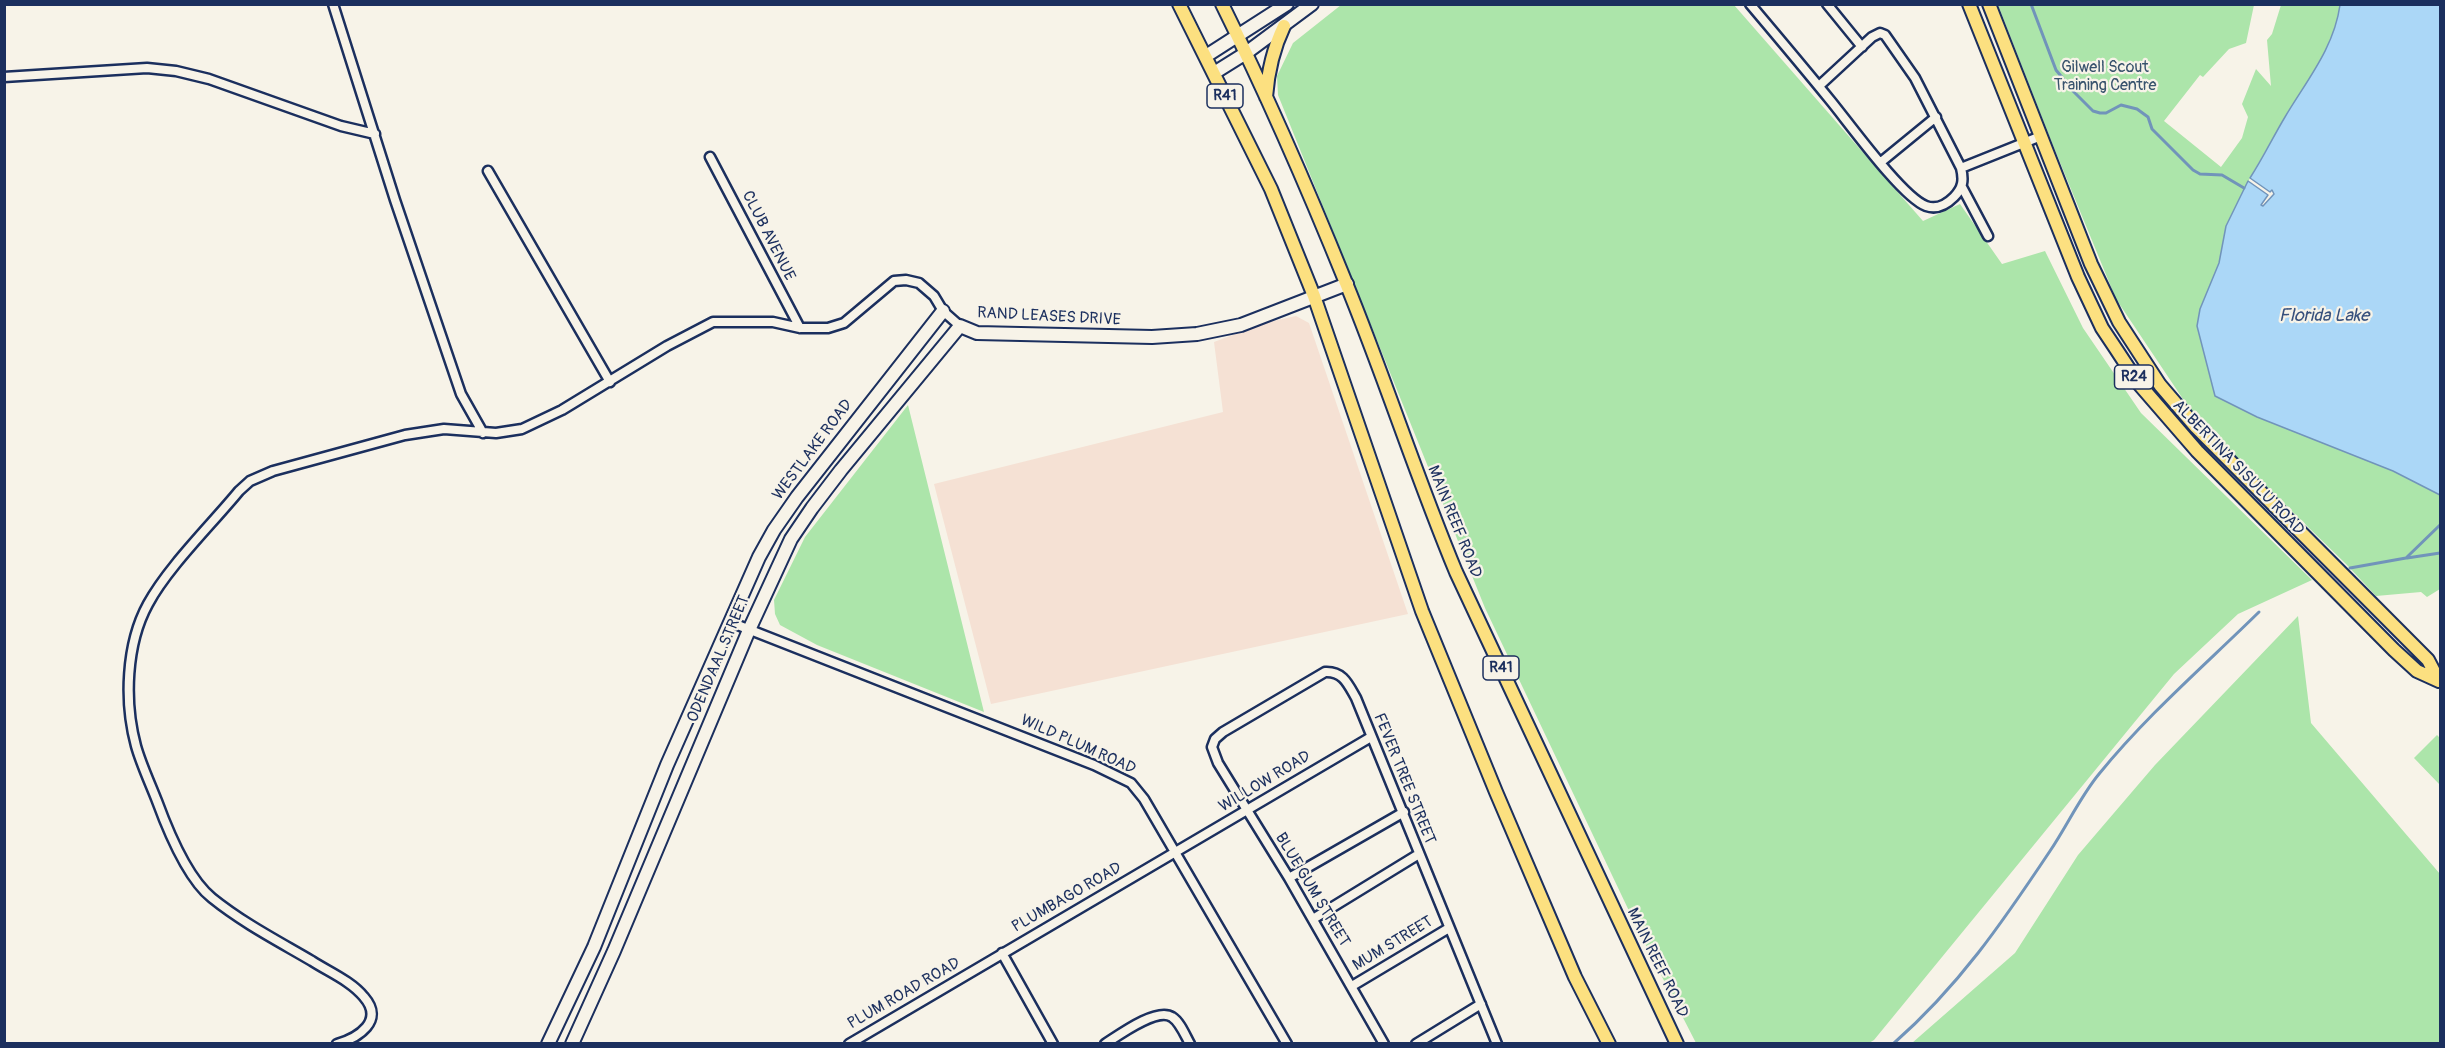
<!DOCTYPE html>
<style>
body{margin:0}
#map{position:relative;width:2445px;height:1048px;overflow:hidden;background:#f7f3e8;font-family:Pangolin,sans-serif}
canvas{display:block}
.frame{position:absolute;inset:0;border:6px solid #1b2f5e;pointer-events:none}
</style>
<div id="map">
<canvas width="2445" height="1048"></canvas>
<div class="frame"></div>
</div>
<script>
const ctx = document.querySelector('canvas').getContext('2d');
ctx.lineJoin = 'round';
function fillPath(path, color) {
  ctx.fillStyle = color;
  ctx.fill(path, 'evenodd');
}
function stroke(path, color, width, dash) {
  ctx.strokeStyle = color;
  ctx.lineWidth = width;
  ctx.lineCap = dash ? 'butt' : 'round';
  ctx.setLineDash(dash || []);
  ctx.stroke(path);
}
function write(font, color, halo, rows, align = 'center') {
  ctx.font = font + ' Pangolin,sans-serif';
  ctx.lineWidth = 4.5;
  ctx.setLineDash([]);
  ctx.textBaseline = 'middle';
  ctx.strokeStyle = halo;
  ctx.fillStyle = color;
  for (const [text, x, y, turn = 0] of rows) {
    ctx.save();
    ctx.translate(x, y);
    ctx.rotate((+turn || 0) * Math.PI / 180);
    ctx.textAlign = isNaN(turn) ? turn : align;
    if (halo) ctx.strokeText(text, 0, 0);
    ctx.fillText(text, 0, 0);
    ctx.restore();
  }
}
const built = new Path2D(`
 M 1296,316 L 1309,323 L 1408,614 L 991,704 L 934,484 L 1223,412 L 1214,342 L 1268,322 Z`);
const green = new Path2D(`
 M 1341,5 L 1734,5 L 1923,221 L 1960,204 L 2002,264 L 2045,251 L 2083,328 L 2141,413 L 2312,580 L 2238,614 L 2174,674 L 1874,1040 L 1869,1043 L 1696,1043 L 1640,934 L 1485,608 L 1278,95 L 1277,76 L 1293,43 Z
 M 1998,5 L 2254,5 L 2246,43 L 2229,49 L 2203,77 L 2200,75 L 2164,121 L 2221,167 L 2242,138 L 2248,117 L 2242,104 L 2256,69 L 2271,86 L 2267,40 L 2272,34 L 2281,5 L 2340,5 L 2338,19 L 2324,57 L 2285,117 L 2250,178 L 2226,226 L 2219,263 L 2200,309 L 2197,326 L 2215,396 L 2257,417 L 2393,471 L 2440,495 L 2440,589 L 2427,597 L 2421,592 L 2376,596 L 2346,564 L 2195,417 L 2116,299 L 2050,138 Z
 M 908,405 L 984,712 L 817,645 L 780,625 L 775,614 L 774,600 L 805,537 Z
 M 2298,616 L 2311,723 L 2440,874 L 2440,1043 L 1912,1043 L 2015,953 L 2078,855 L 2155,765 Z
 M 2437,735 L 2440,738 L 2440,785 L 2414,758 Z`);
const water = new Path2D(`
 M 2340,5 L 2440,5 L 2440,495 L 2393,471 L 2257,417 L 2215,396 L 2197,326 L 2200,309 L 2219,263 L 2226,226 L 2248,181 L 2268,195 L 2261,205 L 2263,206 L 2274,194 L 2272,190 L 2270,192 L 2250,178 C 2263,158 2273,137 2285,117 C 2307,80 2334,48 2340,5 Z`);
const stream = new Path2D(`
 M 2031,4 L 2056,70 L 2074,92 L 2093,111 L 2100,113 L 2106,113 L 2121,105 L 2137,109 L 2148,117 L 2152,129 L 2193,170 L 2200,174 L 2222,175 L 2244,188
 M 2407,558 L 2440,553
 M 2350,568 L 2406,558 L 2440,525
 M 1893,1044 C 1959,986 2002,923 2050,851 C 2067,826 2080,797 2099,774 C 2147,715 2205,665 2259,612`);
const street = new Path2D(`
 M 333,4 L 395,200 L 461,394 L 483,433
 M 1750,4 C 1777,36 1804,68 1830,100 C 1849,123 1902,197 1926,206 C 1937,210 1946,205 1954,197 C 1963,188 1964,180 1961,168 L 1915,78 L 1885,35 L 1880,33 L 1872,37 L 1819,86
 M 1827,4 L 1862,47
 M 4,77 L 147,68 L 176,71 L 209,79 L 341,126 L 375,134
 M 710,157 L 800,328
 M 1881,162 L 1936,117
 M 1961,168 L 2041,136
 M 488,171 L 610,382
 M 1962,187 L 1988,236
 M 730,622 L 1094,765 L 1131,783 L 1144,799 L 1287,1044
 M 1289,878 L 1404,812
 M 1313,919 L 1419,854
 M 1002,953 L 1053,1044
 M 1352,986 L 1449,928
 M 337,1044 C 358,1038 385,1021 364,997 C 351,981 329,972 312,961 C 278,941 243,923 212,898 C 187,878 168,831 157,801 C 150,783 141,764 136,746 C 124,702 126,644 148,604 C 168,567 211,525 239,491 L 250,481 L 273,471 L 405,435 L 444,429 L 496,433 L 522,429 L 562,410 L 667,346 L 713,322 L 773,322 L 800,328 L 828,328 L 844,323 L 894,281 L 906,280 L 919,283 L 934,296 L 943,311 L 960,326
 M 849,1044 L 1371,737
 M 1105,1044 C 1119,1035 1157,1007 1172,1017 C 1180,1022 1185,1035 1190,1044
 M 1384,1044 L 1289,878 L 1218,763 L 1212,747 L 1215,739 L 1223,732 L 1325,672 C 1343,671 1348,684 1356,698 L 1497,1044
 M 1416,1044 L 1481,1004`);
const secondary = new Path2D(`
 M 1206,56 L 1287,4
 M 1214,73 L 1246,53 L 1312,4
 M 548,1044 L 594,947 L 667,765 L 759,557 L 774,530 L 797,497 L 943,311
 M 572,1044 L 614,951 L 749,630 L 791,539 L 812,508 L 841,470 L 960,326 L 977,333 L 1152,337 L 1197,334 L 1241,325 L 1347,284`);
const primary = new Path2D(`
 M 1179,4 L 1271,189 L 1314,296 L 1422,611 L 1496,792 L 1575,977 L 1609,1044
 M 1222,4 C 1267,95 1308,189 1346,283 C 1385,378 1416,476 1456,572 L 1677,1044
 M 1969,4 L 2078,277 L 2102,328 L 2116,349 L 2139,384 L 2197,451 L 2394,650 L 2417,671 L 2439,681
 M 1989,4 L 2091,264 L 2119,322 L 2160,385 L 2196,427 L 2428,660 L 2439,681
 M 1266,97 C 1268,71 1273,49 1284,26`);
const shields = [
 [1225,96,36],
 [2134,377,39],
 [1501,668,36]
];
const shieldNames = [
 ["R41",1225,96],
 ["R24",2134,377],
 ["R41",1501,668]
];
const parkNames = [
 ["Gilwell Scout",2105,68],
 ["Training Centre",2105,86]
];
const streetNames = [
 ["CLUB AVENUE",768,236,63],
 ["RAND LEASES DRIVE",1049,317,3],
 ["WESTLAKE ROAD",813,450,-53],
 ["ALBERTINA SISULU ROAD",2238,468,46],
 ["MAIN REEF ROAD",1454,522,68],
 ["ODENDAAL STREET",719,659,-67],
 ["WILD PLUM ROAD",1078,745,24],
 ["FEVER TREE STREET",1404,779,68],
 ["WILLOW ROAD",1265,782,-31],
 ["BLUE GUM STREET",1312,890,59],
 ["PLUMBAGO ROAD",1067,898,-30],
 ["MUM STREET",1393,944,-31],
 ["MAIN REEF ROAD",1657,963,64],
 ["PLUM ROAD ROAD",904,994,-30]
];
const waterNames = [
 ["Florida Lake",2324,316]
];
fillPath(built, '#f5e1d4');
fillPath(green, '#ace5aa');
fillPath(water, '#abd7f7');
stroke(water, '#7194ba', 1.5);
stroke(stream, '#7194ba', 3);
stroke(street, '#1b2f5e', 13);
stroke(secondary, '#1b2f5e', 16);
stroke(primary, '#1b2f5e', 16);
stroke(street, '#f7f3e8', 8);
stroke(secondary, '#f7f3e8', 12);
stroke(primary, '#fce080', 12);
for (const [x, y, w] of shields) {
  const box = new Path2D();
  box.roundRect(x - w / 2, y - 12, w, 24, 4.5);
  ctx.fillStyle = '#f7f3e8';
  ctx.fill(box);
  stroke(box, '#1b2f5e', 1.5);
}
write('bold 15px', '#1b2f5e', null, shieldNames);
write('16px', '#38536d', '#f7f3e8', parkNames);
write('16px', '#1b2f5e', '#f7f3e8', streetNames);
write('italic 18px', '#38517d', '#f7f3e8', waterNames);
</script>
